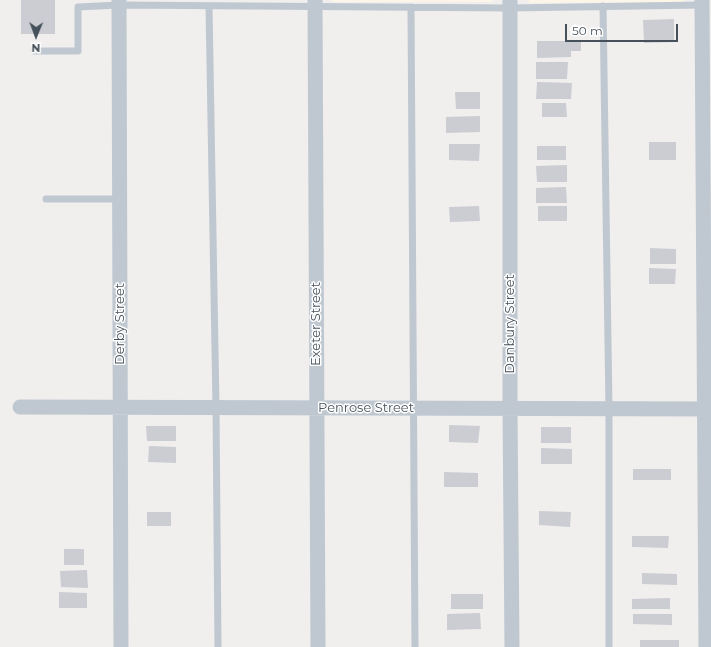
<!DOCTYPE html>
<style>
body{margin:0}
#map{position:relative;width:711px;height:647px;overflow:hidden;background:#f1eeee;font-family:Montserrat,sans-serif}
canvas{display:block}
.north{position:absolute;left:16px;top:16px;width:40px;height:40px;-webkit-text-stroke:3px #fff;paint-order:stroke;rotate:181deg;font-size:11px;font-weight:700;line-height:16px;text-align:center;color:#47515b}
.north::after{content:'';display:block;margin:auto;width:14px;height:18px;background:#47515b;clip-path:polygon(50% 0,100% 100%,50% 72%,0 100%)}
.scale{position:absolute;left:565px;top:24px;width:113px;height:18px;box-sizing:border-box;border:2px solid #47515b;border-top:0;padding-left:5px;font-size:12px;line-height:14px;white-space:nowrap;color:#47515b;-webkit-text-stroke:3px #fff;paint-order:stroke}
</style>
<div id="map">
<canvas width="711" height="647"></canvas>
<div class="north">N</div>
<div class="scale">50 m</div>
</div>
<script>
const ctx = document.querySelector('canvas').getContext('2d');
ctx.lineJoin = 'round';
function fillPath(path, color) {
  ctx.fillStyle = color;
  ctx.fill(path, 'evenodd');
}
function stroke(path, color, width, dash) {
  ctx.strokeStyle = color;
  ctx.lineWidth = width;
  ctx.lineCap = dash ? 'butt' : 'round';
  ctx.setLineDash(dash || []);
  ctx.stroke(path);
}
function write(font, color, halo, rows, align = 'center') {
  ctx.font = font + ' Montserrat,sans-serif';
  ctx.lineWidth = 3;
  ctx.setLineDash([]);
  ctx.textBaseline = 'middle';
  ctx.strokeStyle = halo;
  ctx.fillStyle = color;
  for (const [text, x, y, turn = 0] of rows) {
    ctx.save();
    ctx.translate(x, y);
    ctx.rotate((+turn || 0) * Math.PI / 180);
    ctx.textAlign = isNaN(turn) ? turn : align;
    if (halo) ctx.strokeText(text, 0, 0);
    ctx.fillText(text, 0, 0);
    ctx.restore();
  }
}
const commercial = new Path2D(`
 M 331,0 L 492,0 L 492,2 L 332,2 Z
 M 529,0 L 684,0 L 684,2 L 529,3 Z`);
const building = new Path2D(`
 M 21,0 L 55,0 L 55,34 L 21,34 Z
 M 674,19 L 674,42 L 644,43 L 643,20 Z
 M 537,41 L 581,41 L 581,51 L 571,51 L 571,57 L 537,58 Z
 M 536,62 L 568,62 L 567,79 L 536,79 Z
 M 537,82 L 572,83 L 571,99 L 536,99 Z
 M 455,92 L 480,92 L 480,109 L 456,109 Z
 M 542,103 L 566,103 L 567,117 L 542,117 Z
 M 480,116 L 480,132 L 446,133 L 446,117 Z
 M 649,142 L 676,142 L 676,160 L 649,160 Z
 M 449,144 L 480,144 L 479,161 L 449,160 Z
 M 537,146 L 566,146 L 566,160 L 537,160 Z
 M 567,165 L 567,182 L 537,182 L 536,166 Z
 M 566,187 L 567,203 L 536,203 L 536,188 Z
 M 479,206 L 480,221 L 450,222 L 449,207 Z
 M 538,206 L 567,206 L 567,221 L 538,221 Z
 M 650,248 L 676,249 L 676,264 L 650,264 Z
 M 649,268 L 676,269 L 675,284 L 649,284 Z
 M 449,425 L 480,426 L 478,443 L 449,442 Z
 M 146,426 L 176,426 L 176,441 L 147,441 Z
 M 541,427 L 571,427 L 571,443 L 541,443 Z
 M 149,446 L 176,447 L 176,463 L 148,462 Z
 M 541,448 L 572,449 L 572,464 L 541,464 Z
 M 633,469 L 671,469 L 671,480 L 633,480 Z
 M 444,472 L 478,473 L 478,487 L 444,487 Z
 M 539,511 L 571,512 L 570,527 L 539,525 Z
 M 147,512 L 171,512 L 171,526 L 147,526 Z
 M 632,536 L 669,536 L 668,548 L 632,547 Z
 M 64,549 L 84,549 L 84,565 L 64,565 Z
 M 87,570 L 88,588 L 61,587 L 60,571 Z
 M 642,573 L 677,574 L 677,585 L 642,584 Z
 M 59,592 L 87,593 L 87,608 L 59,608 Z
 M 451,594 L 483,594 L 483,609 L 451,609 Z
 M 670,598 L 670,609 L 632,609 L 632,599 Z
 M 480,613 L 481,629 L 447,630 L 447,614 Z
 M 633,614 L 672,614 L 672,625 L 633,624 Z
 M 640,640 L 679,640 L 679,647 L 640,647 Z`);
const service = new Path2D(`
 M 209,6 L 216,407 L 218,647
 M 603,6 L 609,409 L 609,647
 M 411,7 L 415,647
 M 34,51 L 78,51 L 78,7 L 119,5 L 510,8 L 702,5
 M 46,199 L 120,199`);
const minor = new Path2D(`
 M 119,0 L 121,647
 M 315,0 L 318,647
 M 510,0 L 510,409 L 512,647
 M 702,0 L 706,647
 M 20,407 L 711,409`);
const streetNames = [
 ["Derby Street",120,324,-90],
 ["Exeter Street",316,324,-90],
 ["Danbury Street",510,324,-90],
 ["Penrose Street",366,408]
];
fillPath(commercial, '#fbf6e8');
fillPath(building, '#cbcdd3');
stroke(service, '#bfc8d0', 7);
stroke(minor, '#bfc8d0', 15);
write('13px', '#47515b', '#fff', streetNames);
</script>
